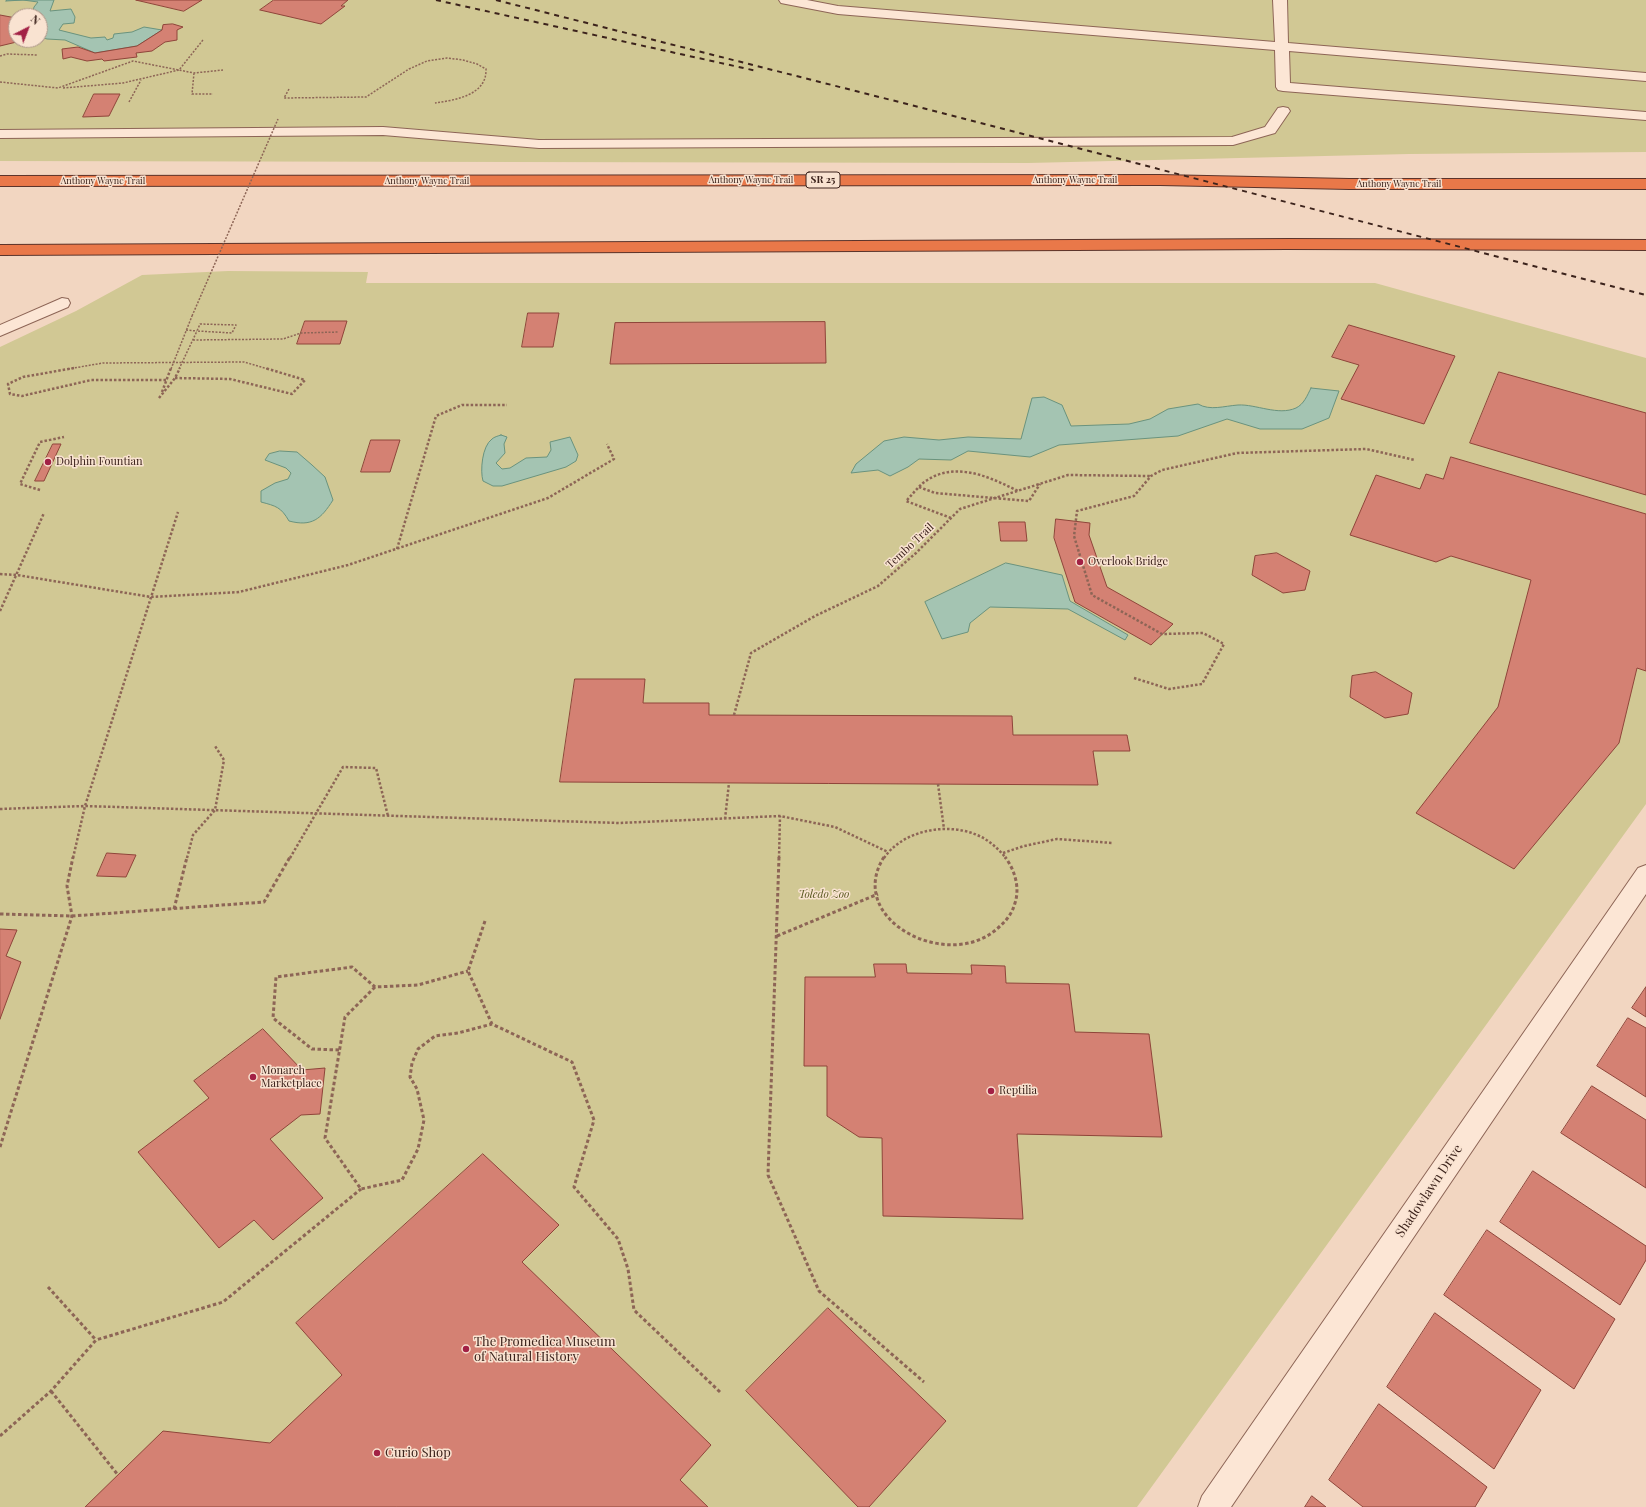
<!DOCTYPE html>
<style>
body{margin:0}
#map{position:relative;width:1646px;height:1507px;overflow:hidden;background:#f2d6c1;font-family:"Playfair Display",serif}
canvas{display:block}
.north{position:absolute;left:8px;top:8px;width:40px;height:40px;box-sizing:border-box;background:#f9e3d1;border:1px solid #ad9689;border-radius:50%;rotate:42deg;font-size:11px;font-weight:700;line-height:16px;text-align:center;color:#3c231c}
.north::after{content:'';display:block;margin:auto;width:14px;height:18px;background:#a22145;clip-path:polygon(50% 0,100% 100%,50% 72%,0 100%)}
</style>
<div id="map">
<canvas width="1646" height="1507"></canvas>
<div class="north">N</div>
</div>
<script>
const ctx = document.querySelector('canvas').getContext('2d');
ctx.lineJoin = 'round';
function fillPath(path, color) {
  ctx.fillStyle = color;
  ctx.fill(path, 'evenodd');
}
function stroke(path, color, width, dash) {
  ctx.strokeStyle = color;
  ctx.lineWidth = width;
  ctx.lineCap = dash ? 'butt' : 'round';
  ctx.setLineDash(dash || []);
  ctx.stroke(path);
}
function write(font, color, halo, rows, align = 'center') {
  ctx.font = font + ' "Playfair Display",serif';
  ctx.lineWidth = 3;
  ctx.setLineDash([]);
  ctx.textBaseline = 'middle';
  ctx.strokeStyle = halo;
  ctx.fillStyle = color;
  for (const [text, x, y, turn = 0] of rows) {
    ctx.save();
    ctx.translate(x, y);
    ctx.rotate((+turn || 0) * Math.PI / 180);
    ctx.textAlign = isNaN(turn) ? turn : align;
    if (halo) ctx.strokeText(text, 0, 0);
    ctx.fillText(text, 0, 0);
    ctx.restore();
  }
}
const green = new Path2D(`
 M 0,0 L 1646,0 L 1646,152 L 1409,154 L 1028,163 L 0,161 ZM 16,16 L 40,16 L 40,40 L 16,40 Z
 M 228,271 L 368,272 L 366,283 L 1375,283 L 1646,358 L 1646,804 L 1137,1507 L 0,1507 L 0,347 L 76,311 L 142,275 Z`);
const water = new Path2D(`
 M 8,0 L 54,0 L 50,11 L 71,9 L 75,17 L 74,23 L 63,24 L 59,30 L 91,38 L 105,37 L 107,40 L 113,38 L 114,34 L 132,32 L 144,27 L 162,30 L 137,46 L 95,53 L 65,40 L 47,39 L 40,37 L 40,32 L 47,27 L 40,16 L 32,16 L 34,7 L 38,2 L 23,0 L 6,1 Z
 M 1311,388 L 1339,391 L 1329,418 L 1302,429 L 1260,429 L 1227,419 L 1178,436 L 1059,445 L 1030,457 L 968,451 L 951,460 L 919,459 L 908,467 L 890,476 L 878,470 L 851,473 L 856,464 L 884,441 L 904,437 L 939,440 L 968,437 L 1021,439 L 1032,398 L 1044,397 L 1062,405 L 1071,426 L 1129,424 L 1150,419 L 1168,409 L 1198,404 C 1210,411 1224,406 1238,405 C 1256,404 1278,416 1296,408 C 1304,404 1307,396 1311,388 Z
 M 501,435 L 507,437 L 504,444 L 505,453 L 496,463 L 502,469 L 510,468 L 526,458 L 547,457 L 551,450 L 550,442 L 570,437 L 578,455 L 576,461 L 566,467 L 502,486 L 493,486 L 483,481 C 480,471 482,446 492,439 C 494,437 498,436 501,435 Z
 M 280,451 L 297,452 L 312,465 L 325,477 L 333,500 C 321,519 312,527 289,521 C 281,507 276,506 261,502 L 261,491 L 275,483 L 288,479 L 291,473 L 286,468 L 265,460 L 269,454 Z
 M 1006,563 L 1062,575 L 1070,601 L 1128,635 L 1125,640 L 1068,609 L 990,607 L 970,623 L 968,632 L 942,639 L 925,602 Z`);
const building = new Path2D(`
 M 136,0 L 202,0 L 184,11 Z
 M 274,0 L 348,0 L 341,6 L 345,6 L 321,24 L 260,10 Z
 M 0,15 L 16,18 L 16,40 L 25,40 L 0,46 Z
 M 40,18 L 43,19 L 47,27 L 40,32 Z
 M 173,24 L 183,27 L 177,30 L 177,40 L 165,42 L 152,51 L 136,53 L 137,57 L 104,61 L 102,59 L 87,61 L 71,57 L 63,59 L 62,49 L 78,47 L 95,53 L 137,46 L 162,30 L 163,25 Z
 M 94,94 L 120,94 L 109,116 L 83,117 Z
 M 528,313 L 559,313 L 553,347 L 522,347 Z
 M 305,321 L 347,321 L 340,344 L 297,344 Z
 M 825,322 L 826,363 L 610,364 L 615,323 Z
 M 1349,325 L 1455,356 L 1424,424 L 1341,399 L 1359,365 L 1332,357 Z
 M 1499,372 L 1646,413 L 1646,495 L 1470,443 Z
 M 371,440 L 400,440 L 390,472 L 361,472 Z
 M 53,444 L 61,444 L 44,481 L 35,481 Z
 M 1451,457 L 1646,514 L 1646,671 L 1637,668 L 1619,743 L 1514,869 L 1416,813 L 1498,707 L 1531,580 L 1451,556 L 1436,562 L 1350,535 L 1376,475 L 1420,489 L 1426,474 L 1443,479 Z
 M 1056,519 L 1090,523 L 1089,535 L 1107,587 L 1173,624 L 1151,645 L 1075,602 L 1054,538 Z
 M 999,522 L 1025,522 L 1027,541 L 1001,541 Z
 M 1277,553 L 1310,571 L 1305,590 L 1283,593 L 1252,575 L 1255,556 Z
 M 1376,672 L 1412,693 L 1408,714 L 1385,718 L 1350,697 L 1352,676 Z
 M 575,679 L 645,679 L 643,703 L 709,703 L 709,715 L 1012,716 L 1013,735 L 1127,735 L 1130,751 L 1093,751 L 1098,785 L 560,782 Z
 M 107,853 L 136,855 L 126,877 L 97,876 Z
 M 0,929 L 17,930 L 6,956 L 21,962 L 0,1019 Z
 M 874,964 L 906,964 L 907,973 L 972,974 L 971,965 L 1005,966 L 1006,983 L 1069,984 L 1075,1032 L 1149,1034 L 1162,1137 L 1017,1134 L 1023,1219 L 883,1216 L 882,1138 L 859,1137 L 827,1116 L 827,1066 L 804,1066 L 805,977 L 875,977 Z
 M 1646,987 L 1646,1017 L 1632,1008 Z
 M 1628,1018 L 1646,1028 L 1646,1097 L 1597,1066 Z
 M 263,1029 L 302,1070 L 325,1068 L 320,1114 L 301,1115 L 270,1139 L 323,1198 L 273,1240 L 254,1220 L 219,1248 L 138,1152 L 209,1098 L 194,1081 Z
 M 1592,1086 L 1646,1120 L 1646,1188 L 1561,1133 Z
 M 483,1154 L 559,1225 L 522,1262 L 711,1445 L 680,1480 L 708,1507 L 85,1507 L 163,1431 L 270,1443 L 342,1375 L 296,1323 Z
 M 1533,1171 L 1646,1246 L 1646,1260 L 1620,1305 L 1500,1222 Z
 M 1487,1230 L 1615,1319 L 1574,1389 L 1444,1295 Z
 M 828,1308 L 946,1421 L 869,1507 L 858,1507 L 746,1391 Z
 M 1435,1313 L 1541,1390 L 1494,1469 L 1387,1387 Z
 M 1379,1404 L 1487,1487 L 1475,1507 L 1363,1507 L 1329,1480 Z
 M 1312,1496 L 1326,1507 L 1305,1507 Z`);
const pathFar2 = new Path2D(`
 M 0,56 L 7,54 L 38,55
 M 194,73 L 192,94 L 213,94
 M 0,82 L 58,88 L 133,61 L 194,73 L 223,70
 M 63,88 L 123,83 L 179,70 L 203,40
 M 289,89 L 284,98 L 366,97 L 409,69 L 427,61 L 447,58 L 463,60 L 477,64 L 486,69 C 487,95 456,100 435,103
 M 129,102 L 141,80
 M 200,324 L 236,325 L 232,333 L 197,331 Z
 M 186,330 L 197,331
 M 193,340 L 283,339 L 301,333 L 339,332
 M 171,369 L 192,316
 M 179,369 L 197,331`);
const pathFar1 = new Path2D(`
 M 162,392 L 171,368
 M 159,398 L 175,378 L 180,368
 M 919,487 L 935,493 L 1029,501 L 1040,484
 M 40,490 L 20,484 L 40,442 L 64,437
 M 951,518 L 906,501 C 912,495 917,488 923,483 C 953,460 988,476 1018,491
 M 397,549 L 436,416 L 462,405 L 507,405
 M 0,574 L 17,575 L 151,597 L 239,592 L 348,565 L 548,498 L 614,459 L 607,444
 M 0,611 L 44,513
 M 1134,678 L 1169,689 L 1202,684 L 1224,644 L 1203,633 L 1162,634 L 1092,595 L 1074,536 L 1077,511 L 1134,496 L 1151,476 L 1162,470 L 1237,453 L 1366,449 L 1415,460
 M 734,715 L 751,653 L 815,616 L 878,586 L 916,553 L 960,509 L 1068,475 L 1151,476
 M 938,784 L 944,829
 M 0,809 L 85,806 L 619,823 L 780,816 L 835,827 L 888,852
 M 725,819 L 729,783
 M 1003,853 L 1024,846 L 1057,839 L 1113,843
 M 73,858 L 85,806 L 178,512
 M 187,858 L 193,835 L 215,810 L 224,760 L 215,746
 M 290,858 L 343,767 L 376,768 L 388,816
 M 779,858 L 780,816
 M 884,858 C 905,827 958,820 988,841 C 995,846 1001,852 1006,858`);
const path = new Path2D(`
 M 779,857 L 768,1175 L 819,1291 L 924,1382
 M 884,857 C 844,920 949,973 998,928 C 1006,921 1012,914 1015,903 C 1020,888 1015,870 1005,857
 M 174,909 L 187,857
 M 0,914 L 72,916 L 264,902 L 290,857
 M 485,921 L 468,971 L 492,1024 L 572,1062 L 594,1120 L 574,1187 L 618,1239 L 628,1269 L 634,1310 L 720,1392
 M 777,936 L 878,894
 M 375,987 L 345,1017 L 325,1138 L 361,1189 L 402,1180 L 418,1149 L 424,1120 L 417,1089 L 410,1077 L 412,1063 L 418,1049 L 435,1036 L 458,1033 L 492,1024
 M 339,1050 L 312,1049 L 273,1018 L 276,977 L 352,967 L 375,987 L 418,985 L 468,971
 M 0,1147 L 72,916 L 67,886 L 73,857
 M 48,1287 L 96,1340
 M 51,1391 L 118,1475
 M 0,1436 L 51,1391 L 96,1340 L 223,1302 L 361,1189`);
const minor = new Path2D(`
 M 779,0 L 807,0 L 838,6 L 1275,42 L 1273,0 L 1287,0 L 1288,43 L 1646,73 L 1646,81 L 1289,51 L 1290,83 L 1646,112 L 1646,120 L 1283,91 L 1278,90 L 1276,87 L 1275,50 L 838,14 L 786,4 L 781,3 Z
 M 1283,107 L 1288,108 L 1290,111 L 1275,133 L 1233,145 L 539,148 L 383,135 L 0,138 L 0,130 L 383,127 L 539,140 L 1232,137 L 1265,127 L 1278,108 Z
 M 62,298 L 68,299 L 70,303 L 68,307 L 0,336 L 0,325 Z
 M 1646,865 L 1646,894 L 1231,1507 L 1198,1507 L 1202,1496 L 1638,868 Z`);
const highway = new Path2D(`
 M 1160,175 L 1349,179 L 1646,179 L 1646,189 L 1349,189 L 1160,185 L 0,186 L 0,176 Z
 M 1289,239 L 1646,240 L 1646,250 L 1289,249 L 0,255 L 0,245 Z`);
const rail = new Path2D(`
 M 436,0 L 757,71
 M 496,0 L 903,103 L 1646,295`);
const pathBridgeFar1 = new Path2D(`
 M 192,316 L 278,119
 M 68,369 L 103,363 L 244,362 L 268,369`);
const pathBridge = new Path2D(`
 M 74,368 L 23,377 L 8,384 L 10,394 L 22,396 L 91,380 L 168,380
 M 175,378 L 230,379 L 292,394 L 305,380 L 265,368`);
const markers = [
 [48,462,4,"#a22145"],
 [1080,562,4,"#a22145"],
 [253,1077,4,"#a22145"],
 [991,1091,4,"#a22145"],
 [466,1349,4,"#a22145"],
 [377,1453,4,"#a22145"]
];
const farStreetnames = [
 ["Anthony Wayne Trail",751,180],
 ["Anthony Wayne Trail",1075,180],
 ["Anthony Wayne Trail",103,181],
 ["Anthony Wayne Trail",427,181],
 ["Anthony Wayne Trail",1399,184]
];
const shields = [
 [823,180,34]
];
const shieldNames = [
 ["SR 25",823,180]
];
const poiNames = [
 ["Dolphin Fountian",56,462],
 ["Overlook Bridge",1088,562],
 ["Monarch",261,1071],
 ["Marketplace",261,1084],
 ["Reptilia",999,1091]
];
const streetNames = [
 ["Tembo Trail",910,546,-43]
];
const parkNames = [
 ["Toledo Zoo",824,895]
];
const nearStreetnames = [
 ["Shadowlawn Drive",1429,1191,-56]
];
const nearPoinames = [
 ["The Promedica Museum",474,1342],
 ["of Natural History",474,1357],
 ["Curio Shop",385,1453]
];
fillPath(green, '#d1c894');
fillPath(water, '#a4c4b2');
stroke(water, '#6a937e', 1);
fillPath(building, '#d48173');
stroke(building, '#8f453a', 1);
stroke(minor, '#8d6556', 2);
stroke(highway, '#5b342b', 2);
stroke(pathFar2, '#8d6556', 1.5, [2, 1.5]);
stroke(pathFar1, '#8d6556', 2.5, [2.5, 2]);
stroke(path, '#8d6556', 3, [3.5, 2.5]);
fillPath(minor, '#fce6d5');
fillPath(highway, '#e97849');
stroke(rail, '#3c231c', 2, [5, 5]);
stroke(pathBridgeFar1, '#8d6556', 1.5, [2, 1.5]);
stroke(pathBridge, '#8d6556', 2.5, [2.5, 2]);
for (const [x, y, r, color] of markers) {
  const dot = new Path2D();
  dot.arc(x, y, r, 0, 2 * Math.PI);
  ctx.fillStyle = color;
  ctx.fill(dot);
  stroke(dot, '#f9e3d1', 1.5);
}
write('9px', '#3c231c', '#f9e3d1', farStreetnames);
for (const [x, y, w] of shields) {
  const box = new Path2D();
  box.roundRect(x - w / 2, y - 8, w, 16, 3);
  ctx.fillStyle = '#f9e3d1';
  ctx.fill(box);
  stroke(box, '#3c231c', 1);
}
write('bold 10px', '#3c231c', null, shieldNames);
write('11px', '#3c231c', '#f9e3d1', poiNames, 'left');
write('11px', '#3c231c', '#f9e3d1', streetNames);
write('italic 11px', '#5a5921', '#f9e3d1', parkNames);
write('13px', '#3c231c', '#f9e3d1', nearStreetnames);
write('13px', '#3c231c', '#f9e3d1', nearPoinames, 'left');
</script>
